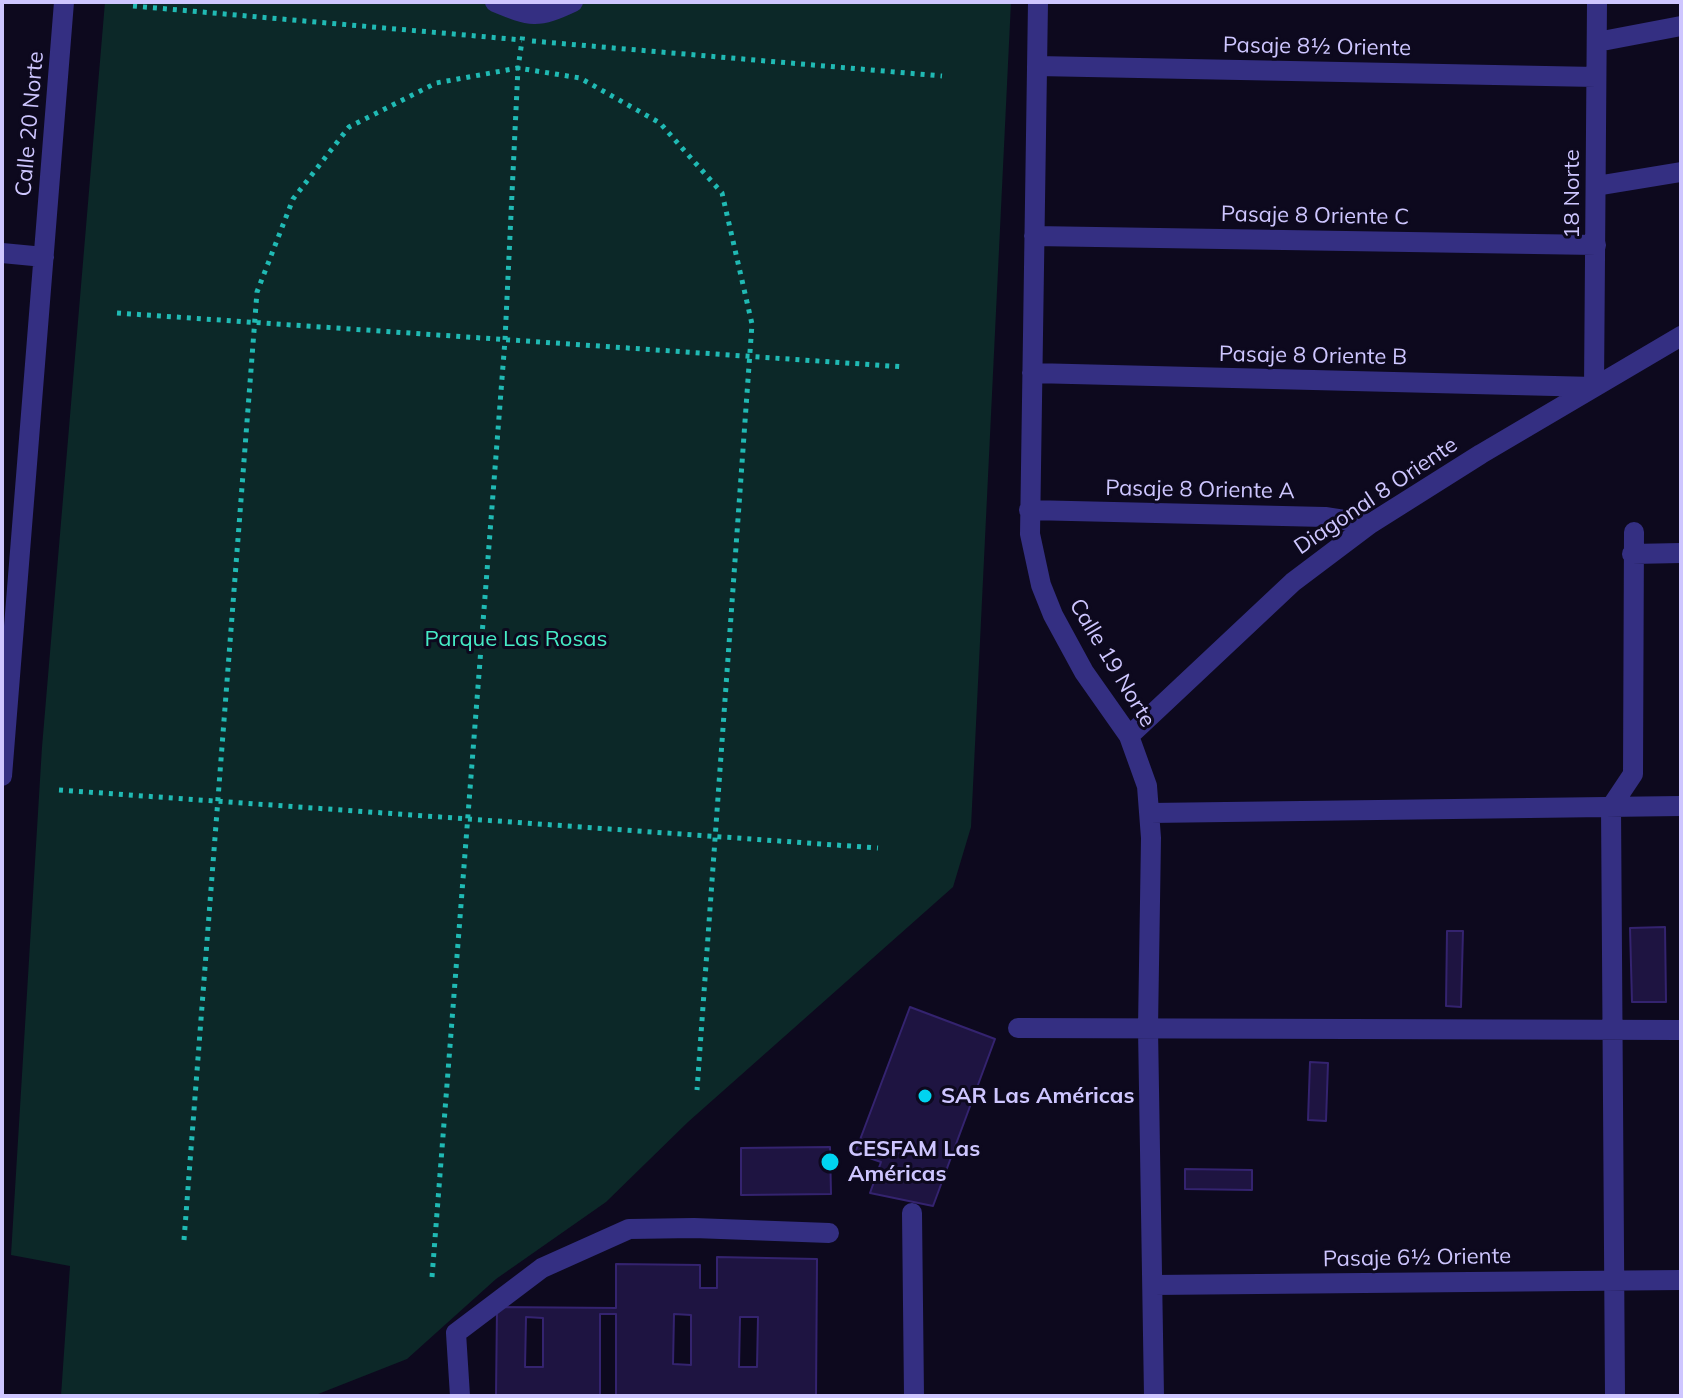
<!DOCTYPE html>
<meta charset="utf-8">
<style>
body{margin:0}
#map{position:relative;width:1683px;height:1398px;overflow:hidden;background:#0d091e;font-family:Mulish,sans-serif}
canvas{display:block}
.frame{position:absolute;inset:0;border:4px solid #cec6ff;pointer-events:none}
</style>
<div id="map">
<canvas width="1683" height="1398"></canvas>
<div class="frame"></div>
</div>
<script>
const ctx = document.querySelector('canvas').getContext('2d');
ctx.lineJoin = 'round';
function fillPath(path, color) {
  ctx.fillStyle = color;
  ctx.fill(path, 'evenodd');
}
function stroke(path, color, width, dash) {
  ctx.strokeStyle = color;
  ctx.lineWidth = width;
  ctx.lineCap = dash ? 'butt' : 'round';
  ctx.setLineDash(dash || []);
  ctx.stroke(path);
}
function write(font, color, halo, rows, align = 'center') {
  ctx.font = font + ' Mulish,sans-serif';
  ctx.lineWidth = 6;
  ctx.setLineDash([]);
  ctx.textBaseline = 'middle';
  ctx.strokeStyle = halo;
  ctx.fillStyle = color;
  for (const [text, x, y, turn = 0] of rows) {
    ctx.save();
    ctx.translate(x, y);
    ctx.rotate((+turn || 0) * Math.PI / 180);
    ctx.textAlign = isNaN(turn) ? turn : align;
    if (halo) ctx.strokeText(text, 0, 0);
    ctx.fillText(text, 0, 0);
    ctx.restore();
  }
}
const green = new Path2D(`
 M 105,2 L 1011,2 L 971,827 L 953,887 L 688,1122 L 606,1202 L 496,1279 L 407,1359 L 313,1396 L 61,1396 L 70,1266 L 11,1255 L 42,747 Z`);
const building = new Path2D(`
 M 1665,927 L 1666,1002 L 1632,1002 L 1630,928 Z
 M 1447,931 L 1463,931 L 1461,1007 L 1446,1006 Z
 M 910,1007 L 995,1039 L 933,1206 L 870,1193 L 881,1162 L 855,1153 Z
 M 1310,1062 L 1328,1063 L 1326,1121 L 1308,1120 Z
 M 830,1147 L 831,1194 L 741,1195 L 741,1148 Z
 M 1185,1169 L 1252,1170 L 1252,1190 L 1185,1189 Z
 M 717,1257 L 817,1259 L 816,1396 L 616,1396 L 616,1314 L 600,1314 L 600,1396 L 496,1396 L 497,1307 L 616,1308 L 616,1264 L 700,1265 L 700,1288 L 717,1288 ZM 674,1314 L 691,1315 L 691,1365 L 673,1364 ZM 526,1317 L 543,1318 L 543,1367 L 525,1367 ZM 740,1317 L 758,1317 L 757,1367 L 739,1367 Z`);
const path = new Path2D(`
 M 133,6 L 522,40
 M 532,41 L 942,76
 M 117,313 L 905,367
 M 59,790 L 878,848
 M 184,1240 L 257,292 L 293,199 L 349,127 L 436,83 L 518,68 L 580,78 L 660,123 L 722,193 L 752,324 L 697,1090
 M 432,1277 L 505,340 L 518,68 L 523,34`);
const minor = new Path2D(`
 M 495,2 C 531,17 537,19 573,2
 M 1038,2 L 1030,534 L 1041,585 L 1053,615 L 1084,672 L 1129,736 L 1147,786 L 1151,838 L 1148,1028 L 1154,1396
 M 1597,42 L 1681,26
 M 1037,66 L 1596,77
 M 1596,186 L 1681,172
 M 1034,236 L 1596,245
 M 2,253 L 44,257
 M 1032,373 L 1594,387 L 1597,2
 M 1029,510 L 1325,517 L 1370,524
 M 1632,554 L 1681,553
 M 1129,736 L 1293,582 L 1370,524 L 1481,454 L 1681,336
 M 2,776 L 64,2
 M 1150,813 L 1681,806
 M 1018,1028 L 1681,1030
 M 912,1213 L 914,1396
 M 1153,1285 L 1681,1280
 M 460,1396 L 456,1333 L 542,1268 L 629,1229 L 694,1228 L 829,1233
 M 1615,1396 L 1611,807 L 1633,774 L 1634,532`);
const markers = [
 [925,1096,8,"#00d4f1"],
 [830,1162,10,"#00d4f1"]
];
const streetNames = [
 ["Pasaje 8½ Oriente",1317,47,1],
 ["Calle 20 Norte",30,124,-85],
 ["18 Norte",1572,194,-90],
 ["Pasaje 8 Oriente C",1315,216,1],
 ["Pasaje 8 Oriente B",1313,356,1],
 ["Pasaje 8 Oriente A",1200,490,1],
 ["Diagonal 8 Oriente",1376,496,-34],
 ["Calle 19 Norte",1112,663,59],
 ["Pasaje 6½ Oriente",1417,1258,-1]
];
const parkNames = [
 ["Parque Las Rosas",516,639]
];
const poiNames = [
 ["SAR Las Américas",941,1096],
 ["CESFAM Las",848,1149],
 ["Américas",848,1174]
];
fillPath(green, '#0c2828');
fillPath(building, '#1e1441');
stroke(building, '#34236f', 2);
stroke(path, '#20bab4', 5, [4, 6]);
stroke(minor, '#342f82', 20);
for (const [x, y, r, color] of markers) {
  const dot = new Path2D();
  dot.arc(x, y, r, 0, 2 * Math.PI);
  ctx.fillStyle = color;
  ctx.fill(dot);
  stroke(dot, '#0d091e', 3);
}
write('22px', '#cec6ff', '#0d091e', streetNames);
write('22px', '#46ebc5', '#0d091e', parkNames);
write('bold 22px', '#cec6ff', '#0d091e', poiNames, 'left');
</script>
